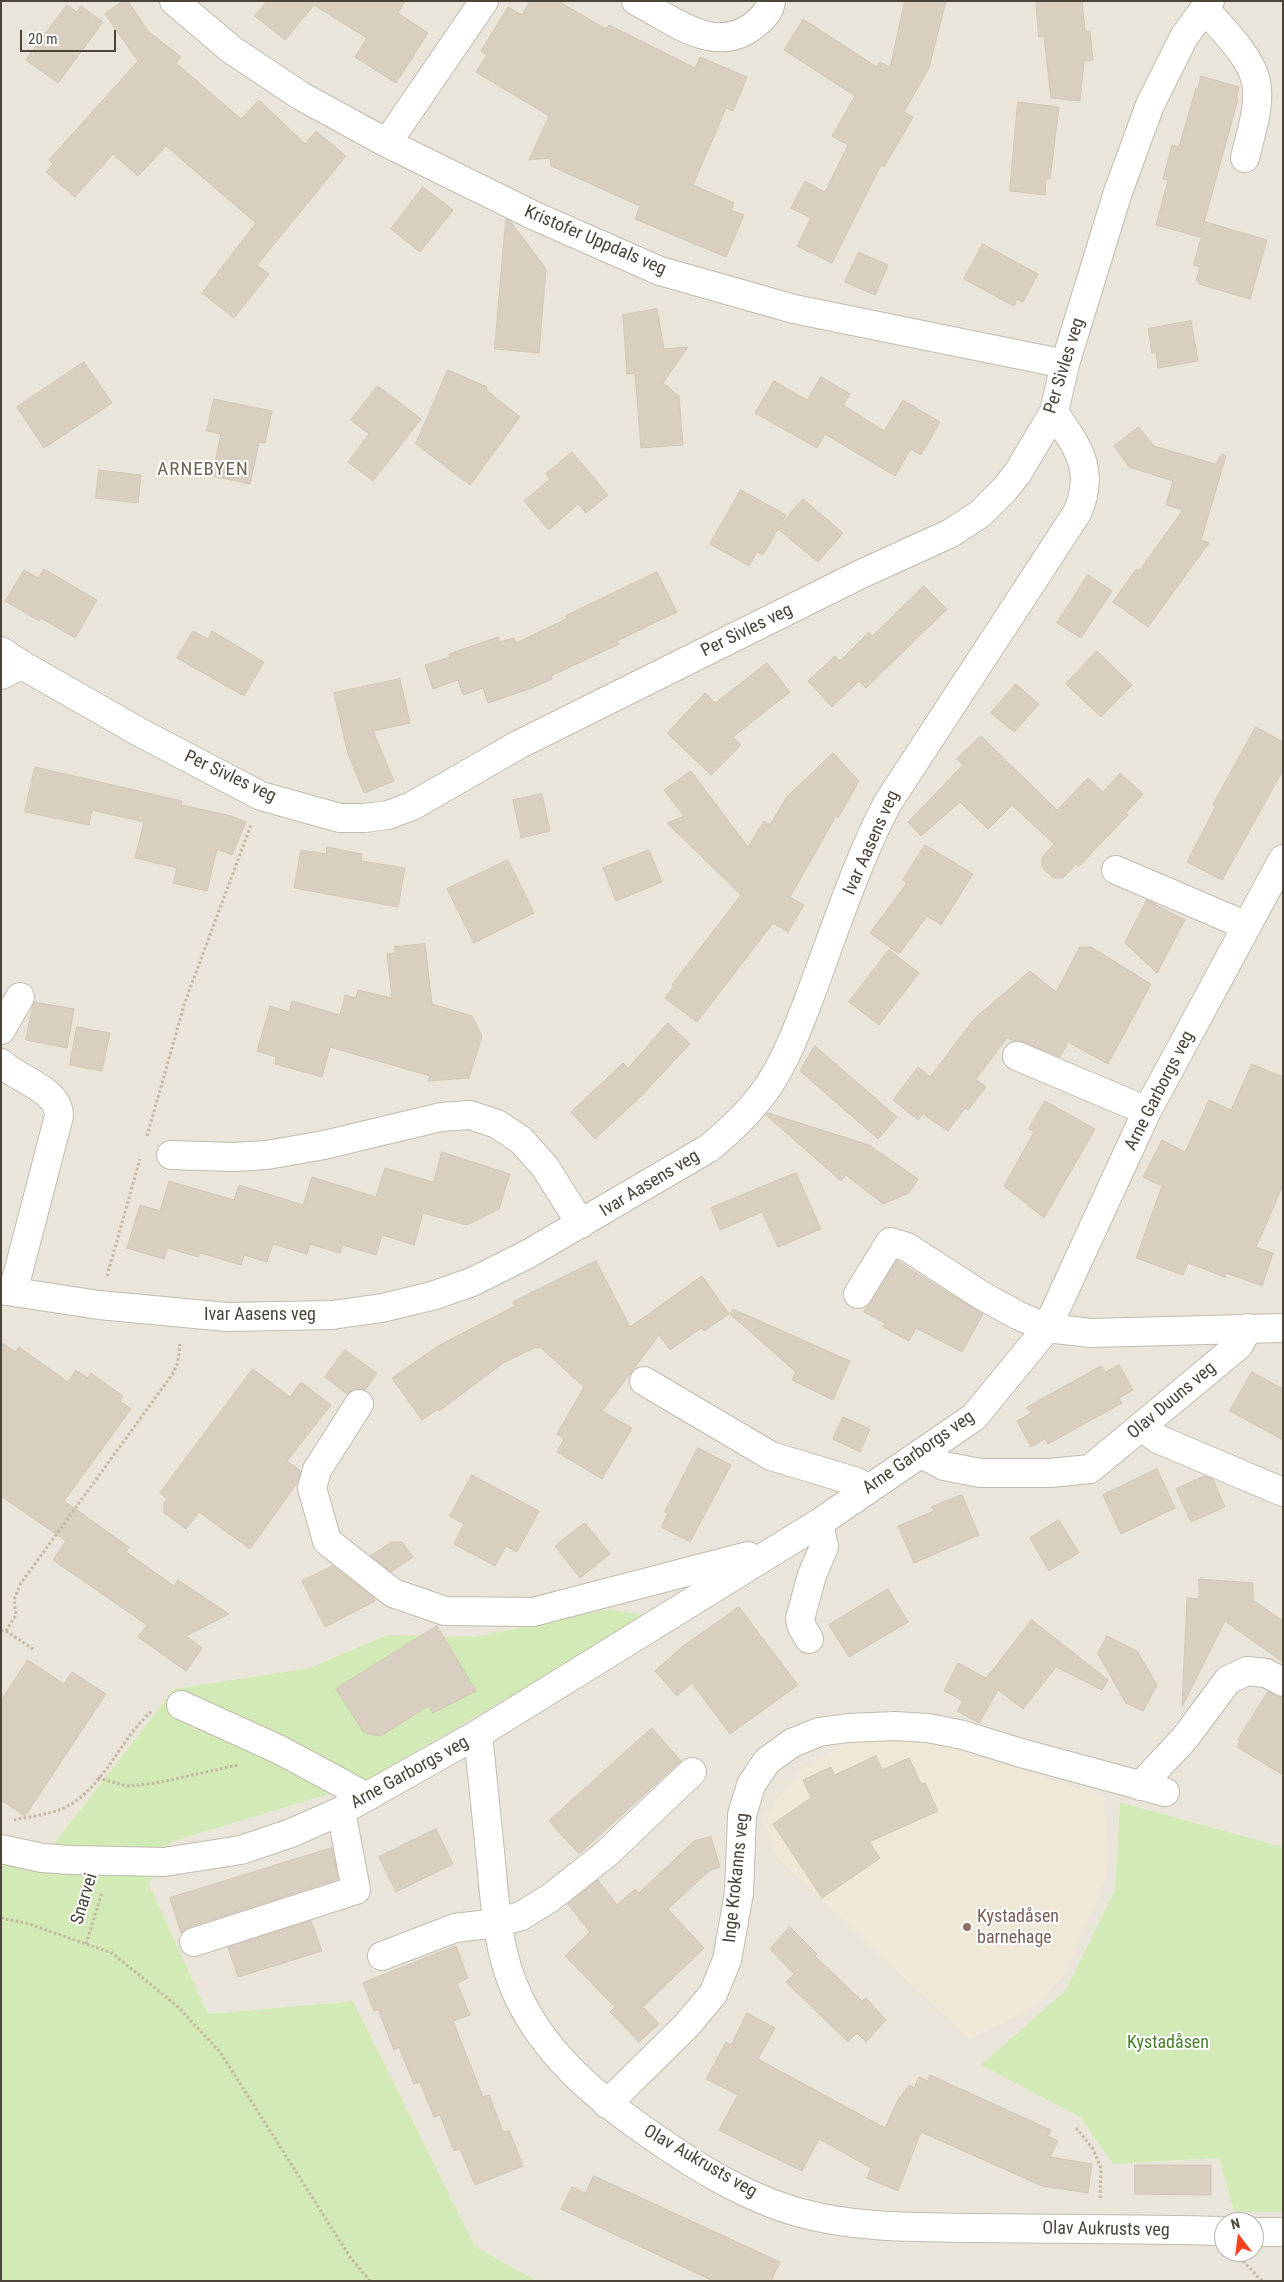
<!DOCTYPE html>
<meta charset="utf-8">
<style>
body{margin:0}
#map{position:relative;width:1284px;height:2282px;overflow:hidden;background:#f6f3ec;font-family:"Roboto Condensed",sans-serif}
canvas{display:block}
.frame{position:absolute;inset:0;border:2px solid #4b4439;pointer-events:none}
.north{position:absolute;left:1214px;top:2212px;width:50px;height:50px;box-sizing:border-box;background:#fff;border:1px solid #b7b4b0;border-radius:50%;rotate:345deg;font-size:14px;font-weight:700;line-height:20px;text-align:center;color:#4b4439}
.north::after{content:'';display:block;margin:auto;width:18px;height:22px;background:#fc3f1d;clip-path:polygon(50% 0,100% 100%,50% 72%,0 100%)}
.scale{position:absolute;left:20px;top:30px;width:96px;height:22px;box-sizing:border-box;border:2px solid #4b4439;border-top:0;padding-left:6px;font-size:15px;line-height:18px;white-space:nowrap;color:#4b4439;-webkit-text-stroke:4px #fff;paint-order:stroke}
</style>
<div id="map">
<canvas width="1284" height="2282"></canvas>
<div class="frame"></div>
<div class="north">N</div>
<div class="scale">20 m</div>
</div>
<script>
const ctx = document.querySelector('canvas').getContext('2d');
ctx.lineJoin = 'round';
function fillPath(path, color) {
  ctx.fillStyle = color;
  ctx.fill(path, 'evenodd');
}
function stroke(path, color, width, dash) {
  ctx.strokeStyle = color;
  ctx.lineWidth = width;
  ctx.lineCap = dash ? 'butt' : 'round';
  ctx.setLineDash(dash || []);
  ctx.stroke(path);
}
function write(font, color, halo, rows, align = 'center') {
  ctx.font = font + ' "Roboto Condensed",sans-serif';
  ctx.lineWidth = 4;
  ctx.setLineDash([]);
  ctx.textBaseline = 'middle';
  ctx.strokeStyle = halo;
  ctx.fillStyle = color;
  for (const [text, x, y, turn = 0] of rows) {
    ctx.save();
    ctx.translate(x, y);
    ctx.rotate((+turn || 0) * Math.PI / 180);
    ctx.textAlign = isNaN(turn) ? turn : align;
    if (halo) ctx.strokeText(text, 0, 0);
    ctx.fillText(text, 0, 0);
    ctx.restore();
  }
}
const residential = new Path2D(`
 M 1,1 L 1283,1 L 1283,1847 L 1120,1802 L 1115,1890 L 1066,1990 L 982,2065 L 1080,2117 L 1113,2164 L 1219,2158 L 1234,2212 L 1283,2212 L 1283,2281 L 537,2281 L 475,2246 L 353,2001 L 208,2014 L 149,1884 L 171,1842 L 356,1786 L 608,1609 L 475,1637 L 387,1635 L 309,1668 L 174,1689 L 31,1873 L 1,1863 ZM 1224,2222 L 1254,2222 L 1254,2252 L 1224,2252 Z`);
const education = new Path2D(`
 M 849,1742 L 931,1742 L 1105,1796 L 1107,1877 L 1063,1977 L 1034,2008 L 969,2039 L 779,1860 L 762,1820 L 800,1770 Z`);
const green = new Path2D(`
 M 608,1609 L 649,1616 L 356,1786 L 171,1842 L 149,1884 L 208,2014 L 353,2001 L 475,2246 L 537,2281 L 1,2281 L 1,1863 L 32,1872 L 174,1689 L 309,1668 L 387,1635 L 475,1637 Z
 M 1120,1802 L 1283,1847 L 1283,2212 L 1234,2212 L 1219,2158 L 1113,2164 L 1080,2117 L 981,2065 L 1066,1990 L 1115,1890 Z`);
const building = new Path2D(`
 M 123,1 L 128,1 L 148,31 L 181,57 L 176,63 L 241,119 L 259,100 L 305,144 L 316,131 L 346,156 L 257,265 L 269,274 L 234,318 L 202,293 L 256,223 L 166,146 L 138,176 L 113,154 L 75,197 L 46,172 L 53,164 L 49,160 L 138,61 L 105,14 Z
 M 267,1 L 405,1 L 398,13 L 428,33 L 396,83 L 355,57 L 367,38 L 314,5 L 285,40 L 255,16 Z
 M 530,1 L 558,1 L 606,29 L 609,25 L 695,68 L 700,57 L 747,77 L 733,111 L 726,108 L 693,185 L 734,203 L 731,210 L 744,215 L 726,257 L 635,219 L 640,206 L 551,166 L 550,158 L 529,160 L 549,116 L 476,72 L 487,55 L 481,51 L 508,7 L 522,15 Z
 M 905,1 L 946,1 L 929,68 L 904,112 L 913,117 L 884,167 L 881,165 L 832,263 L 797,246 L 811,218 L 791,208 L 805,181 L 825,192 L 848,145 L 832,136 L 855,96 L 784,50 L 803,19 L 877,67 L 880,62 L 890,67 Z
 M 1036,1 L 1082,1 L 1085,31 L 1090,31 L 1093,60 L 1084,61 L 1080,101 L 1051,98 L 1044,36 L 1039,37 Z
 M 67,5 L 77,12 L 81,6 L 103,22 L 58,83 L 26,60 Z
 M 1201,76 L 1239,87 L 1236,99 L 1238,99 L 1200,237 L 1156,225 L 1168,180 L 1163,179 L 1172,145 L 1179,147 L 1196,88 L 1198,88 Z
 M 1018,102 L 1059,107 L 1050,179 L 1046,179 L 1045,195 L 1010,191 Z
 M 423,187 L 453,210 L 420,252 L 391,229 Z
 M 506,219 L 511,222 L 546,269 L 539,353 L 495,349 Z
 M 1206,222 L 1267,240 L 1250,299 L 1199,284 L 1200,282 L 1196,281 L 1200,267 L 1194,265 Z
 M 983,244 L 1038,274 L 1023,302 L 1017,299 L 1014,306 L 964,279 Z
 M 859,252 L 888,265 L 875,295 L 845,282 Z
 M 657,309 L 664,349 L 688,347 L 663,383 L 679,396 L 683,445 L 641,448 L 635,373 L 627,374 L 623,315 Z
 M 1191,321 L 1198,361 L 1158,368 L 1156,353 L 1152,353 L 1148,329 Z
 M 84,362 L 112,403 L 44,448 L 17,407 Z
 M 448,370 L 487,387 L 486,390 L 520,417 L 470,485 L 416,444 Z
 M 821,377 L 850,394 L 843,405 L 884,431 L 903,400 L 940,422 L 921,455 L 911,449 L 895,476 L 825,434 L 817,448 L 755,413 L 774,381 L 807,400 Z
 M 378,386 L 421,419 L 373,481 L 348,462 L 369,434 L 351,420 Z
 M 214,399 L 272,411 L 265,443 L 259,442 L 250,484 L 212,476 L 221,434 L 207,431 Z
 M 1139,427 L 1154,446 L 1215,464 L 1222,454 L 1226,456 L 1201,540 L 1209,543 L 1148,627 L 1113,602 L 1136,569 L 1139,571 L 1183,510 L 1166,505 L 1173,481 L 1129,467 L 1114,446 Z
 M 572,452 L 608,495 L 586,513 L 578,504 L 549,530 L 524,501 L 550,479 L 546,474 Z
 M 99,470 L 141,475 L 138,503 L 96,498 Z
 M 741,490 L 786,515 L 763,555 L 757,552 L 749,566 L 710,544 Z
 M 803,499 L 843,533 L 818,562 L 778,529 Z
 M 44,569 L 97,600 L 75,638 L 41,618 L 39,621 L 5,601 L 24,570 L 38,578 Z
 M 657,572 L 677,612 L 617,641 L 619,644 L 551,676 L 552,679 L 532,688 L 488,703 L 483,688 L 463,695 L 458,680 L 433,689 L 425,665 L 450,657 L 449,654 L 498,637 L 499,642 L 514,638 L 516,643 L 560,622 L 567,618 L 566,616 Z
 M 1088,575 L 1112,591 L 1081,638 L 1057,623 Z
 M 924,586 L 947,609 L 866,688 L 859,681 L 832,707 L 808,681 L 835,656 L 840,661 L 869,632 L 872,636 Z
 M 193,631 L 208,639 L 212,631 L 264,662 L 244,696 L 177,658 Z
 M 1097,651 L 1132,685 L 1101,717 L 1066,684 Z
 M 767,663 L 790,692 L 733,737 L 741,745 L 711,775 L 667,733 L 705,693 L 715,703 Z
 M 400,679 L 410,723 L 373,731 L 394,781 L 364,793 L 348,754 L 334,693 Z
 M 1016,684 L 1039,704 L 1014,732 L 991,713 Z
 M 1256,727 L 1283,742 L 1283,770 L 1222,880 L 1187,862 L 1216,806 L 1213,805 Z
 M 981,736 L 1057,810 L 1088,778 L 1103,792 L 1120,773 L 1143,794 L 1126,813 L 1128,815 L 1079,866 L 1076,864 L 1063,878 L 1053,878 L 1042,867 L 1042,857 L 1054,844 L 1012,805 L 988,829 L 960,802 L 921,836 L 908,822 L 963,765 L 957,759 Z
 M 833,753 L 859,781 L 838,818 L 836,816 L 790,897 L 804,905 L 788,932 L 773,923 L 697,1022 L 665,998 L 674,986 L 672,985 L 741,895 L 667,823 L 684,816 L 664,790 L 691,771 L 748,847 L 764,821 L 770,825 L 786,798 Z
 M 35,767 L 182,801 L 181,805 L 231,816 L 246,822 L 232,855 L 217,849 L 207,891 L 173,883 L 177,868 L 135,858 L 144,822 L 92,810 L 89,825 L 25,812 Z
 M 542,794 L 550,831 L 521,838 L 513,800 Z
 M 925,845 L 973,874 L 941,925 L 927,916 L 899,954 L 870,933 L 907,883 L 903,880 Z
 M 327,847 L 362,854 L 361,861 L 405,868 L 398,907 L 294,888 L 301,850 L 326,854 Z
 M 649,850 L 662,882 L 616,901 L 603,868 Z
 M 508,860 L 534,913 L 474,943 L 447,889 Z
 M 1147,900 L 1185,920 L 1157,973 L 1125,943 Z
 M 425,944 L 432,1004 L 472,1016 L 482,1036 L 469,1078 L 428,1081 L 430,1076 L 330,1047 L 322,1077 L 275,1064 L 276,1057 L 257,1051 L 270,1006 L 289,1012 L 292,1001 L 340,1015 L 345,995 L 356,998 L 358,990 L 392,998 L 387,954 L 395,953 L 395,947 Z
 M 1080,947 L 1091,947 L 1151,984 L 1108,1064 L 1068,1042 L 1060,1057 L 1023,1042 L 1014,1041 L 1007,1038 L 976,1079 L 986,1087 L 968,1110 L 965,1108 L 948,1131 L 923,1114 L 918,1120 L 893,1100 L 918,1067 L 930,1077 L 975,1018 L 1030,971 L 1056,992 Z
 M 889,950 L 919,973 L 879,1025 L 849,1002 Z
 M 34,1002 L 74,1009 L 67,1048 L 26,1040 Z
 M 668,1023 L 690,1044 L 640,1097 L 595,1139 L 571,1112 L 623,1063 L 628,1068 Z
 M 77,1027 L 110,1033 L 102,1071 L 70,1065 Z
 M 815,1046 L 897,1117 L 878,1139 L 800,1071 Z
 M 1252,1064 L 1283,1077 L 1283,1185 L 1256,1247 L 1273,1253 L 1262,1286 L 1226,1273 L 1225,1277 L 1188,1263 L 1183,1275 L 1136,1258 L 1162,1186 L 1143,1177 L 1162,1140 L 1185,1152 L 1209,1100 L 1231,1110 Z
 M 1045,1101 L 1095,1129 L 1044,1218 L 1004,1186 L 1034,1132 L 1029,1129 Z
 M 768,1113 L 869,1145 L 918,1179 L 909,1193 L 883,1204 L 846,1175 L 841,1181 L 766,1115 Z
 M 442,1152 L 510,1174 L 499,1209 L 467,1225 L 423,1213 L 414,1245 L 382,1235 L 376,1255 L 343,1245 L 340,1253 L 310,1244 L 307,1254 L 273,1244 L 267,1262 L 244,1255 L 241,1265 L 200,1253 L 198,1257 L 168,1248 L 164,1259 L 127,1248 L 140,1205 L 160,1211 L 169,1181 L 234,1200 L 239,1185 L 303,1205 L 312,1177 L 376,1197 L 385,1168 L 433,1182 Z
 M 796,1173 L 821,1229 L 778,1247 L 762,1212 L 720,1230 L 711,1208 Z
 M 596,1261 L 630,1327 L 702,1276 L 729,1314 L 704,1331 L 701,1328 L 670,1350 L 659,1335 L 602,1411 L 632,1428 L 602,1479 L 557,1452 L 564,1439 L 557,1434 L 584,1387 L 540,1347 L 537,1348 L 536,1347 L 503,1363 L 439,1411 L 438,1409 L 422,1420 L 392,1378 L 438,1346 L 515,1306 L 513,1302 Z
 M 897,1261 L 983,1314 L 962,1352 L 916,1328 L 909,1341 L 883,1327 L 885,1323 L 864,1312 Z
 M 733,1309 L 850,1361 L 833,1400 L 792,1380 L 796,1372 L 730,1314 Z
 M 1,1342 L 15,1352 L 19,1347 L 68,1382 L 76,1370 L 88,1378 L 91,1373 L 123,1396 L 120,1401 L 131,1409 L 64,1501 L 129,1547 L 126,1552 L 174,1586 L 178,1580 L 229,1614 L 186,1636 L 202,1648 L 186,1671 L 138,1637 L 147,1625 L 53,1560 L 66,1541 L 1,1496 Z
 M 345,1350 L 377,1373 L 365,1390 L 352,1390 L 347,1394 L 325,1377 Z
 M 1119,1365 L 1133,1390 L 1119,1398 L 1122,1403 L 1048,1444 L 1045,1439 L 1031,1447 L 1017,1421 L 1031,1413 L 1027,1407 L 1101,1366 L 1105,1372 Z
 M 253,1369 L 290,1397 L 301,1382 L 331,1405 L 287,1461 L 301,1471 L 297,1483 L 250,1549 L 199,1512 L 186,1529 L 164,1513 L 164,1503 L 167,1499 L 160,1493 Z
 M 1252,1372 L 1283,1389 L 1283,1440 L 1230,1411 Z
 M 843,1417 L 870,1429 L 860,1452 L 833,1439 Z
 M 698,1448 L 731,1465 L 690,1542 L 661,1527 L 668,1514 L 665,1512 Z
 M 1157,1469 L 1175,1508 L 1121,1534 L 1103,1495 Z
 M 472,1475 L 539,1511 L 517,1552 L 506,1546 L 495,1566 L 454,1544 L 464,1524 L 450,1516 Z
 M 1205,1476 L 1213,1479 L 1225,1507 L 1191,1522 L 1176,1489 Z
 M 962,1495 L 979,1535 L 914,1563 L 898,1526 L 934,1511 L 932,1507 Z
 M 1059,1520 L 1079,1553 L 1049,1571 L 1030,1538 Z
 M 585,1523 L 610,1554 L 580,1578 L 555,1546 Z
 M 392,1542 L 402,1542 L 413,1557 L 391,1572 L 371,1556 Z
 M 333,1566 L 373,1597 L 375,1601 L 325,1627 L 302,1581 Z
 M 1199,1579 L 1253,1583 L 1253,1600 L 1283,1621 L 1283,1662 L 1225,1621 L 1182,1707 L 1187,1598 L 1199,1599 Z
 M 888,1589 L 908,1622 L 849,1657 L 829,1625 Z
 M 739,1607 L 798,1685 L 730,1734 L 692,1683 L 677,1696 L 655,1671 L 682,1647 Z
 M 1032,1620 L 1108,1680 L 1102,1690 L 1056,1667 L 1023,1709 L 998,1690 L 979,1723 L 957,1711 L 963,1701 L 944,1691 L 958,1663 L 986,1678 Z
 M 437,1626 L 476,1691 L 433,1713 L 428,1706 L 381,1736 L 364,1733 L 336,1689 Z
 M 1107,1636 L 1137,1651 L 1157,1685 L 1143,1711 L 1126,1703 L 1098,1654 Z
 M 28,1660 L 64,1684 L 72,1672 L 106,1694 L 25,1816 L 1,1800 L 1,1701 Z
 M 1268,1692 L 1283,1697 L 1283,1775 L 1237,1747 L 1240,1741 L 1238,1740 Z
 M 652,1728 L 681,1761 L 579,1854 L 549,1821 Z
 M 876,1756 L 882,1770 L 909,1758 L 921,1784 L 925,1783 L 938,1811 L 869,1842 L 880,1858 L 822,1898 L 773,1824 L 811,1798 L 803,1780 L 831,1767 L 834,1775 Z
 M 436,1829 L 453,1864 L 396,1892 L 379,1857 Z
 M 711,1837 L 720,1867 L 709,1871 L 668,1909 L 704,1948 L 643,2007 L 659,2024 L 639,2042 L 610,2012 L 615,2007 L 565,1956 L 590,1932 L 568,1904 L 598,1880 L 617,1905 L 635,1889 L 639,1893 L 694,1841 Z
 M 332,1848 L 338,1879 L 189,1927 L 181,1933 L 170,1898 Z
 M 311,1921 L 322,1951 L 238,1977 L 228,1948 Z
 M 790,1927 L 817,1954 L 815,1956 L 862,2001 L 866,1998 L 886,2020 L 866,2042 L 857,2033 L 848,2042 L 786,1982 L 794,1974 L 770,1949 Z
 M 456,1946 L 468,1978 L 457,1983 L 470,2015 L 453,2021 L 483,2097 L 489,2095 L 503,2132 L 509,2130 L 523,2166 L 475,2185 L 460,2149 L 454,2151 L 440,2115 L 434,2117 L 420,2082 L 414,2084 L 399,2047 L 394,2050 L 378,2009 L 374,2011 L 363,1983 Z
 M 747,2013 L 775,2028 L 758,2059 L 885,2128 L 898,2100 L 909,2085 L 914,2088 L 919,2077 L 928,2081 L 930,2075 L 1051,2130 L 1048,2136 L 1058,2141 L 1050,2157 L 1092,2164 L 1088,2193 L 1042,2186 L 921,2132 L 898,2191 L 867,2178 L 871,2168 L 819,2139 L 802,2171 L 742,2142 L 719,2130 L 738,2095 L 706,2079 L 726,2042 L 731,2045 Z
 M 1135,2165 L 1211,2165 L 1211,2195 L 1135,2194 Z
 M 594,2176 L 780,2262 L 771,2281 L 713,2281 L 561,2209 L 572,2187 L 585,2193 Z`);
const path = new Path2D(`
 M 147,1136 L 185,1002 L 251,825
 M 107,1276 L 140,1159
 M 1,1631 L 6,1631 L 33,1649
 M 6,1631 L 16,1615 L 14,1599 L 21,1583 L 174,1372 L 178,1362 L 180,1344
 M 98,1778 L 126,1786 L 156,1783 L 238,1765
 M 14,1820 C 32,1816 57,1814 73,1803 C 107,1780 122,1737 152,1711
 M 1,1918 L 26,1923 L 112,1953 L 177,2006 L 220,2052 L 350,2257 L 370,2281
 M 86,1944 L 102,1892
 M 1076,2128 L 1093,2149 L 1101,2168 L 1100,2200
 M 1243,2261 L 1262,2281`);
const minor = new Path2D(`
 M 174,1 L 232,50 L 301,96 L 387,143 L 535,216 L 660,271 L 794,309 L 1065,364
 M 636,1 C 672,19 714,56 753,26 C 761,20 770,12 771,1
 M 1205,9 C 1221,28 1251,56 1256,82 C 1261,106 1250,134 1245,158
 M 387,143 L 484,1
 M 1,651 L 22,665
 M 1,675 L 22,665 L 141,733 L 261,796 L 340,818 L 365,818 L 388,815 L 412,806 L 518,745 L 859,575 L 951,533 L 980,514 L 1004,490 L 1017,474 L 1054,412 L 1065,364 L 1118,192 L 1150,105 L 1184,37 L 1210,1
 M 1116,870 L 1247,926
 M 1,1030 L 20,997
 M 1017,1056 L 1147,1111
 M 1,1063 C 18,1080 59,1089 59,1116 L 13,1292
 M 171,1155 L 233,1157 L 267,1155 L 324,1145 L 441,1117 L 470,1115 L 497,1124 L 521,1140 L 545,1167 L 581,1224
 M 1,1290 L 99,1305 L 227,1317 L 332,1315 L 382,1308 L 432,1296 L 472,1282 L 528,1254 L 709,1148 C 731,1130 751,1111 767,1088 C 788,1057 800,1022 813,988 C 836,926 857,862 887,804 L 1077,513 C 1096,470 1078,448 1054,412
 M 858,1294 L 890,1242 L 907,1247 L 981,1295 L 1017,1315 L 1047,1328 L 1091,1333 L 1283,1328
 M 644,1381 L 771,1456 L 857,1482 L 866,1491
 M 359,1404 L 317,1470 L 312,1488 L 327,1541 L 393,1593 L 445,1611 L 533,1612 L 748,1556
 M 1142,1427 L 1158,1439 L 1283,1492
 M 922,1454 L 944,1466 L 980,1473 L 1050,1473 L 1090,1469 L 1239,1345 L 1248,1328
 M 809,1639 L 802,1627 L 800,1619 L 812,1575 L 824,1547 L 819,1523
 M 181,1705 L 280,1750 L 367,1797
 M 478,1734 C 482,1777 487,1819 491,1861 C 495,1906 498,1954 518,1996 C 544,2051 589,2091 638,2126 C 687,2161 742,2197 801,2213 C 860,2229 920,2227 980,2228 C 1061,2229 1143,2229 1224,2231
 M 1140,1786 L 1185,1738 L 1228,1680 L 1247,1671 L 1266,1673 L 1283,1682
 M 1,1849 L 42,1858 L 71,1860 L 164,1862 L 241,1850 L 291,1833 L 341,1811 L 478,1734 L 819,1523 L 974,1417 L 1047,1328 L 1147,1111 L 1283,859
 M 194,1942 L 356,1890 L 341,1811
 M 382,1956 L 455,1928 L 497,1923 L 521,1916 L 550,1898 L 606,1854 L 692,1772
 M 607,2104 L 687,2025 L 713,1994 L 727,1960 L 739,1893 L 742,1815 L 751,1785 L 767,1761 L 792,1743 L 819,1732 L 848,1728 L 895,1726 L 928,1728 L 963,1735 L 1021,1753 L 1165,1792
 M 1254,2232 L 1283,2232`);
const markers = [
 [967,1927,5,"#8d6e63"]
];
const streetNames = [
 ["Kristofer Uppdals veg",595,241,23],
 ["Per Sivles veg",1065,366,-73],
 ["Per Sivles veg",747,631,-26],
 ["Per Sivles veg",230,777,25],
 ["Ivar Aasens veg",872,843,-66],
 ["Arne Garborgs veg",1160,1091,-63],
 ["Ivar Aasens veg",650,1184,-31],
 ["Ivar Aasens veg",260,1315],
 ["Olav Duuns veg",1172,1401,-40],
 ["Arne Garborgs veg",919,1453,-35],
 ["Arne Garborgs veg",410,1773,-29],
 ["Inge Krokanns veg",737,1878,-84],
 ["Snarvei",85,1899,-73],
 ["Olav Aukrusts veg",700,2162,30],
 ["Olav Aukrusts veg",1106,2230,1]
];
const educationNames = [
 ["Kystadåsen",977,1917],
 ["barnehage",977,1938]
];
const parkNames = [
 ["Kystadåsen",1168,2043]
];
const neighbourhoodNames = [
 ["ARNEBYEN",203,470]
];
fillPath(residential, '#eae5da');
fillPath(education, '#efe8d6');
fillPath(green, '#d2eab5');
fillPath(building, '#d8cfc1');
stroke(building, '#d3c7b4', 1);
stroke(minor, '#c2bbae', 30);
stroke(path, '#c4b79f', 3, [2.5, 2.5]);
stroke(minor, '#fff', 28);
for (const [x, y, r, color] of markers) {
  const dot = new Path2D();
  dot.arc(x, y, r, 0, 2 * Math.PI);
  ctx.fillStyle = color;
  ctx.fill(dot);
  stroke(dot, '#fff', 2);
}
write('18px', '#4b4439', '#fff', streetNames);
write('18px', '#785e54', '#fff', educationNames, 'left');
write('18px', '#4a7f2a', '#fff', parkNames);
ctx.letterSpacing = '1px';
write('19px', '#6e6250', '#fff', neighbourhoodNames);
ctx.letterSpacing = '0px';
</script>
